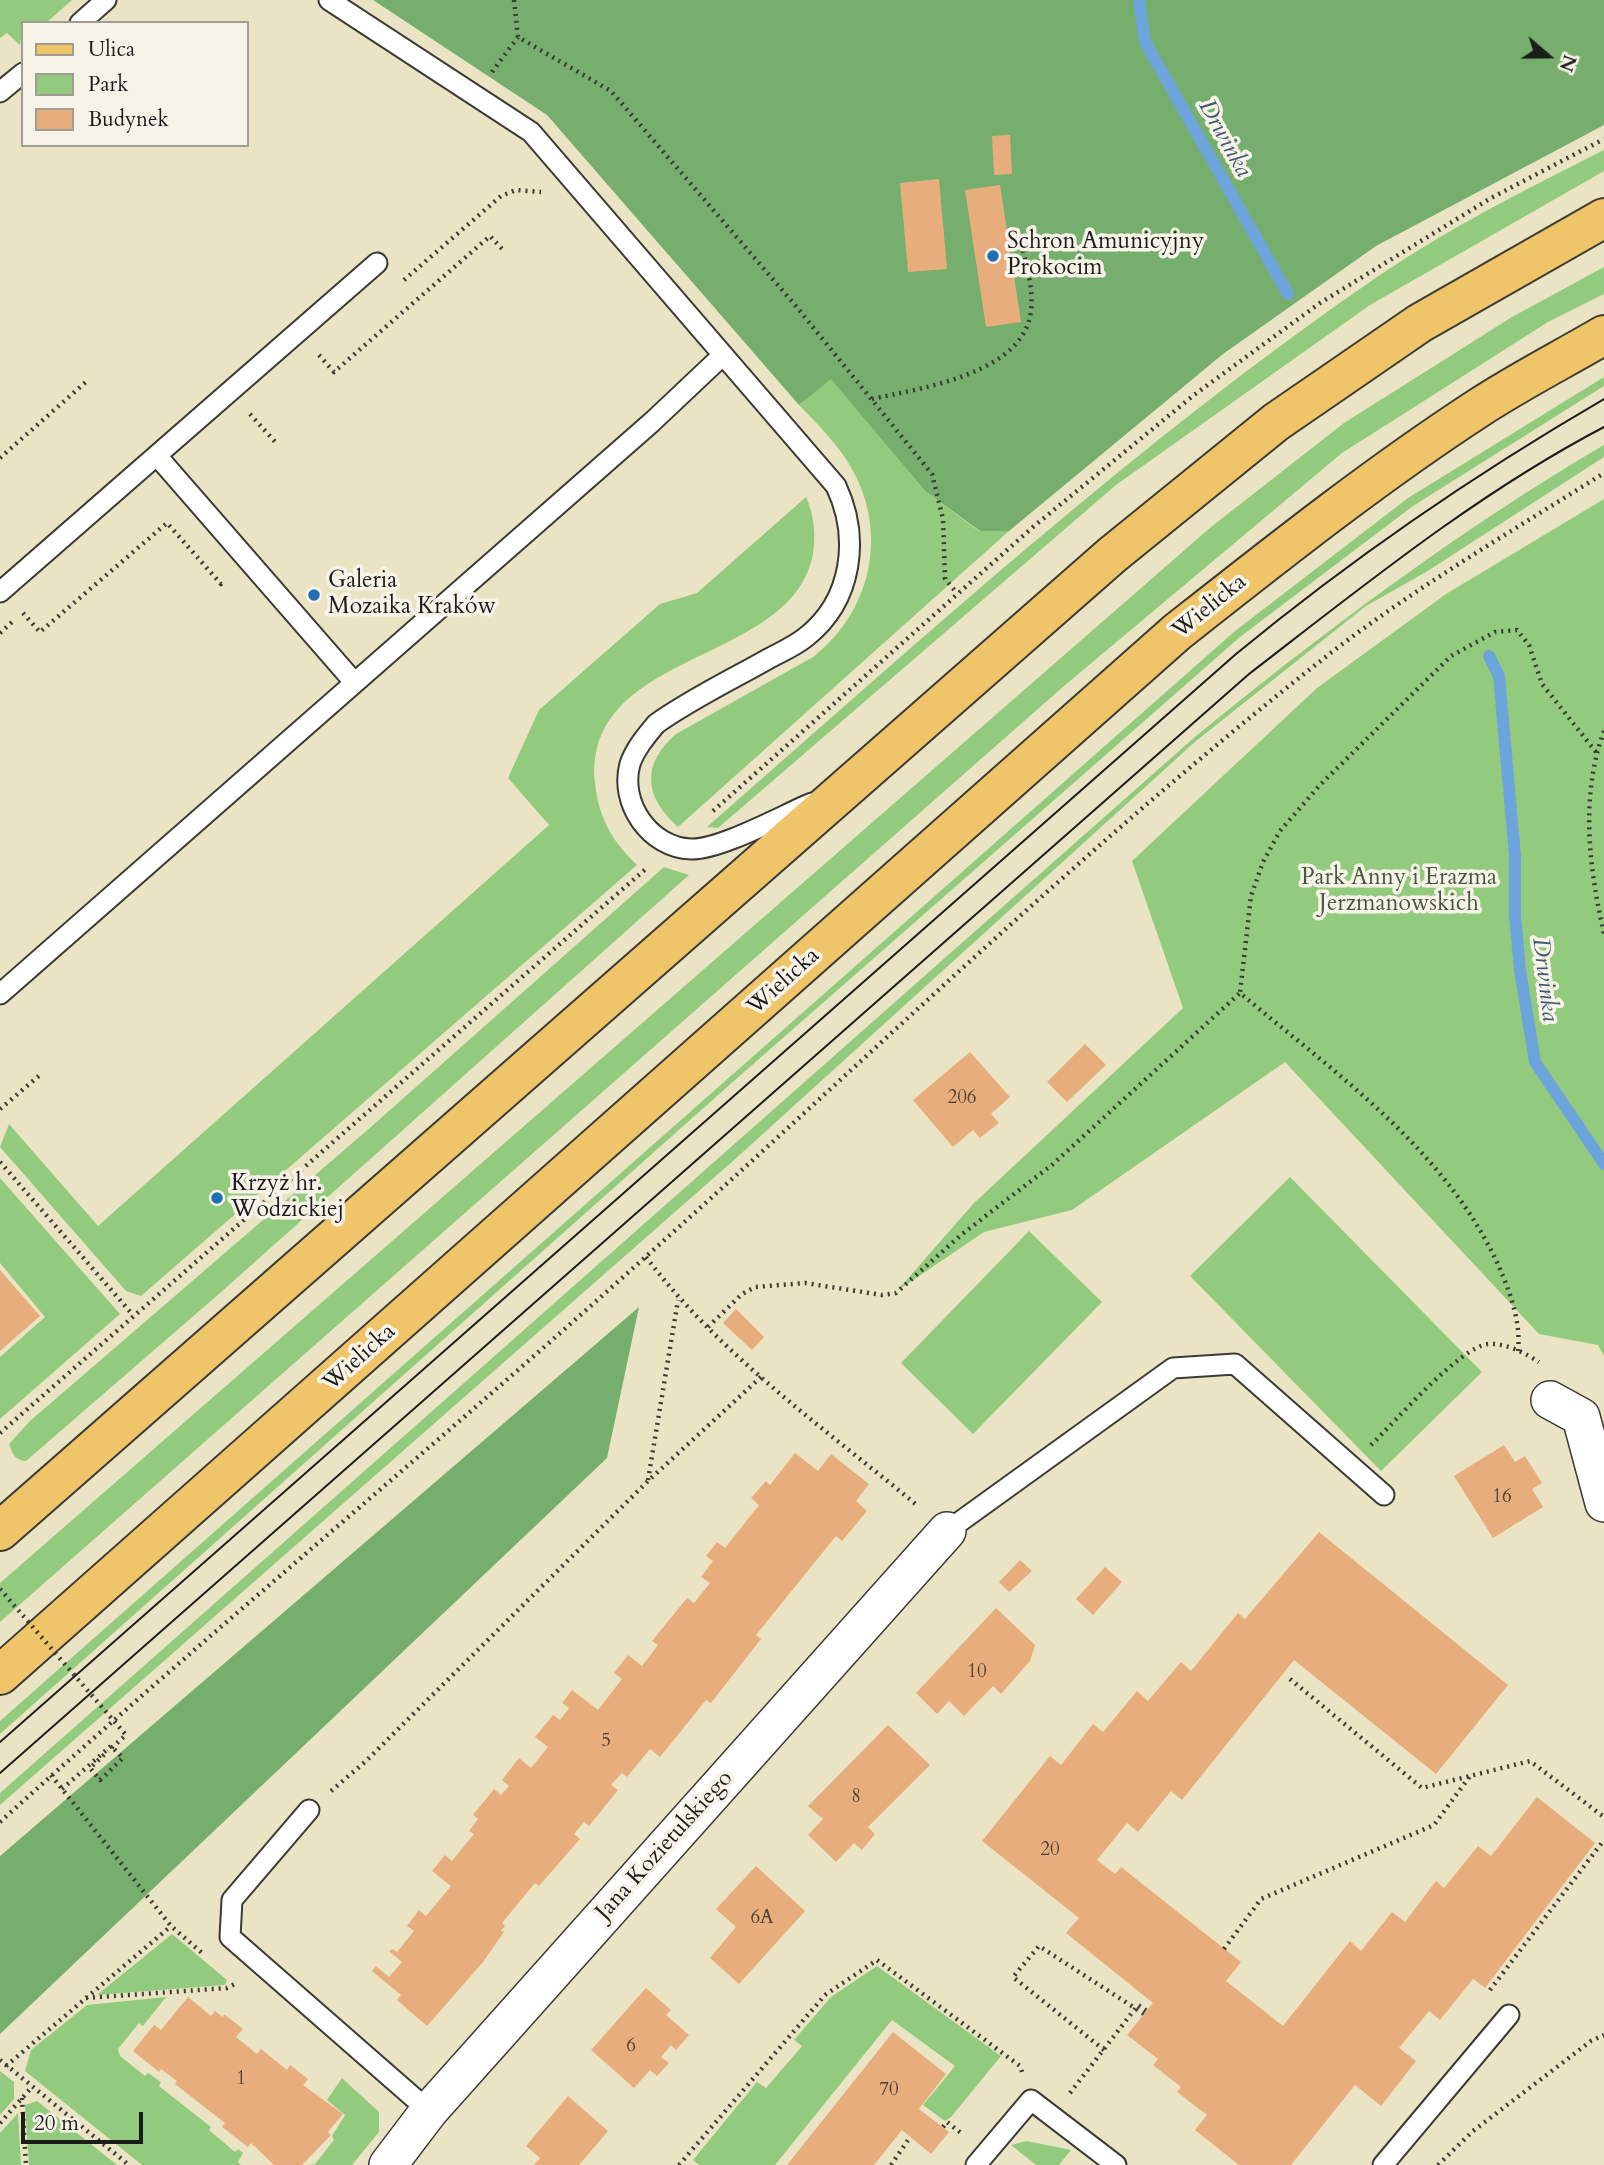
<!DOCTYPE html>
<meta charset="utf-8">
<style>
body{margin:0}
#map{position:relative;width:1604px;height:2165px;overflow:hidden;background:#ebe4c4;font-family:Cardo,serif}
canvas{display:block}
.legend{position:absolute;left:21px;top:21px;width:228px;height:126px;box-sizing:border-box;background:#f7f3e8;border:2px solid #9f9d96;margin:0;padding:9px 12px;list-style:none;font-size:21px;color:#1c1c1c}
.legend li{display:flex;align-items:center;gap:14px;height:35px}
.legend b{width:35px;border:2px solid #9f9d96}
.north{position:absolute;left:1513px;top:21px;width:70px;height:70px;-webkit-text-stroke:5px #f7f3e8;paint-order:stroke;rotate:110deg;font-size:19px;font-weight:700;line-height:28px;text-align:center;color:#1c1c1c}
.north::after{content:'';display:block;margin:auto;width:24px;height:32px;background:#1c1c1c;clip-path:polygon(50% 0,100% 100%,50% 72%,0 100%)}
.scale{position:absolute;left:21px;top:2112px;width:122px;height:32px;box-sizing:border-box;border:4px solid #1c1c1c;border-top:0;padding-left:9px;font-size:21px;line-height:24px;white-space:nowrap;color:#1c1c1c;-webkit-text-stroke:5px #f7f3e8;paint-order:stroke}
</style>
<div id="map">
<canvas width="1604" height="2165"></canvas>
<ul class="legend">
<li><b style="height:9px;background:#f0c469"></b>Ulica</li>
<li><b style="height:19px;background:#93cb7e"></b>Park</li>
<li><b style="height:19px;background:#e8ad7c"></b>Budynek</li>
</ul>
<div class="north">N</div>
<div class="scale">20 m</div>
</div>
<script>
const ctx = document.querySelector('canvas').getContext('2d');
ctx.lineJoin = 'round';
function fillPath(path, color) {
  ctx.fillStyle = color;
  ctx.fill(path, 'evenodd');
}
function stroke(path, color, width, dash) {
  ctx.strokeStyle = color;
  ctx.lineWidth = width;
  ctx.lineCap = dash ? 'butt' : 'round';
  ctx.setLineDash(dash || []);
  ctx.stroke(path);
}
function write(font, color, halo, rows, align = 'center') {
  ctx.font = font + ' Cardo,serif';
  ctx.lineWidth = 7;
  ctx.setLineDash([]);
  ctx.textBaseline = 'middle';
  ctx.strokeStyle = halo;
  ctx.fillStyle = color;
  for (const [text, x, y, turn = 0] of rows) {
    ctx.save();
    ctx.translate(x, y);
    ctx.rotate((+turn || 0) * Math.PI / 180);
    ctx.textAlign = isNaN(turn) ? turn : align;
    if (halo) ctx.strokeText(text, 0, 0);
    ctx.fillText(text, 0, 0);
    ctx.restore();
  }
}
const green = new Path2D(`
 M 0,0 L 72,0 L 46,23 L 23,23 L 20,45 L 7,33 L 0,38 Z
 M 1604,150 L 1604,171 L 1370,305 L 1116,485 L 718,828 L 707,827 C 924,637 1138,441 1377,277 C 1449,228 1526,189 1604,150 Z
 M 1604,267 L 1604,294 L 1548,322 L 1342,453 L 1064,686 L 0,1622 L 0,1583 L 1211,527 L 1344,423 L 1512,317 Z
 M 1604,377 L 1604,386 L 1413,506 L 1240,637 L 735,1080 L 0,1734 L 0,1721 L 1235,631 L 1408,498 Z
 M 831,378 L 925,491 L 979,531 L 1009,531 L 678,827 C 644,797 641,764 676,734 L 813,657 C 871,612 888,535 853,471 C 840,446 818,425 799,405 Z
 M 1604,445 L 1604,457 L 1426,572 L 1366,606 L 1196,741 L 733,1161 L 0,1805 L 0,1793 L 1196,736 C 1326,630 1459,530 1604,445 Z
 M 806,497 C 814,514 816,535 813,554 C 792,666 584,648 595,782 C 598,817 612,841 637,865 L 141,1296 L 126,1291 L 0,1147 L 9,1124 L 98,1226 L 549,825 L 508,778 L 539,710 L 660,604 L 697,593 Z
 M 1604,499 L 1604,1356 L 1598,1345 L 1539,1334 L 1285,1062 L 1072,1210 L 984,1232 L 897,1291 L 973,1204 L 1183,1008 L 1132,861 L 1317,688 L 1446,594 Z
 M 664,867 L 689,875 L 220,1293 L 26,1461 C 15,1460 12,1454 9,1444 L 30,1421 L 372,1126 Z
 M 1290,1177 L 1482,1372 L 1381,1471 L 1190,1276 Z
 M 0,1178 L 120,1314 L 0,1419 L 0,1357 L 45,1317 L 0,1263 Z
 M 1029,1231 L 1102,1302 L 973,1434 L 901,1363 Z
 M 172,1934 L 227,1980 L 225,1985 L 97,1995 Z
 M 877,1966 L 1001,2056 L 951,2117 L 945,2121 L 923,2105 L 955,2066 L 892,2020 L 775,2165 L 699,2165 L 693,2160 L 757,2082 L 766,2088 L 802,2046 L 794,2040 L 831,1997 Z
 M 166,1997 L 143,2026 L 139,2023 L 118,2049 L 120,2056 L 145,2076 L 148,2073 L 161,2082 L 159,2086 L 211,2127 L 209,2130 L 235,2152 L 238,2149 L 243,2153 L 238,2162 L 241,2165 L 142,2165 L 25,2071 L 31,2050 L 87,2005 Z
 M 0,2071 L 14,2082 L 14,2099 L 0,2115 Z
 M 342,2078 L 379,2112 L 379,2132 L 352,2165 L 309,2165 L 315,2164 L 334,2140 L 332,2136 L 345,2115 L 327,2100 Z
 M 37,2101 L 117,2165 L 29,2165 L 25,2105 Z
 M 18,2113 L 21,2165 L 0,2165 L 0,2133 Z
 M 1027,2141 L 1071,2150 L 1059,2165 L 1036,2165 L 1011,2145 Z`);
const forest = new Path2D(`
 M 373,0 L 1604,0 L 1604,125 L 1376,246 L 1223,354 L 1009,531 L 980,531 L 925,491 L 831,379 L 799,405 L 547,115 Z
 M 639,1307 L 607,1458 L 0,2034 L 0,1856 Z`);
const stream = new Path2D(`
 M 1139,0 L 1145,42 L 1288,294
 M 1489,656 L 1499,676 L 1515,856 L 1515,916 L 1520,970 L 1535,1062 L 1604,1164`);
const building = new Path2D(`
 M 1010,135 L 1012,174 L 994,175 L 992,136 Z
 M 939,179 L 947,269 L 908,272 L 900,183 Z
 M 1000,185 L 1021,322 L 986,327 L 965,190 Z
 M 1085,1044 L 1106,1065 L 1067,1102 L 1047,1082 Z
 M 970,1052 L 1010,1097 L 991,1114 L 999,1123 L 980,1138 L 973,1130 L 953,1147 L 913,1100 Z
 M 0,1270 L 40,1316 L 0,1351 Z
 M 736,1309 L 764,1337 L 752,1350 L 723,1323 Z
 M 1504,1445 L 1515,1462 L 1525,1456 L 1542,1483 L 1532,1489 L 1543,1507 L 1493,1538 L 1454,1476 Z
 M 795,1453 L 818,1471 L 831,1454 L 869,1484 L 856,1501 L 867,1511 L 842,1541 L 836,1536 L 756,1635 L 761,1639 L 711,1703 L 706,1700 L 660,1757 L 650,1749 L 627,1777 L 622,1773 L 611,1785 L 618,1790 L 589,1826 L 584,1822 L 574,1834 L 580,1839 L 539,1886 L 535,1883 L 502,1923 L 505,1926 L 501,1931 L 504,1932 L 483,1962 L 427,2026 L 397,2000 L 401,1995 L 372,1971 L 376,1966 L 389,1977 L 402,1962 L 389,1951 L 392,1949 L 397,1952 L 414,1931 L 407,1926 L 419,1910 L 426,1916 L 451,1886 L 432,1871 L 445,1855 L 452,1861 L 474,1834 L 469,1831 L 478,1819 L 473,1815 L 494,1789 L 501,1795 L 509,1786 L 502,1780 L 519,1758 L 531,1768 L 548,1747 L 535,1737 L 553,1715 L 560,1720 L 569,1708 L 562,1703 L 572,1690 L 598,1710 L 622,1679 L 614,1673 L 628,1655 L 642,1666 L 658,1645 L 652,1641 L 687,1598 L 694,1603 L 710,1583 L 701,1577 L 713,1561 L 706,1556 L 717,1542 L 725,1548 L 759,1505 L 751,1498 L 766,1481 L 770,1485 Z
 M 1319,1532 L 1508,1685 L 1436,1774 L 1294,1660 L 1182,1800 L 1171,1791 L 1138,1832 L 1127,1823 L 1097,1860 L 1115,1874 L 1121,1867 L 1241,1962 L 1226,1981 L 1283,2026 L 1350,1941 L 1361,1951 L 1392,1912 L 1405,1922 L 1436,1881 L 1444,1888 L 1478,1846 L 1491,1856 L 1537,1797 L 1595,1843 L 1485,1988 L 1473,1979 L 1440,2020 L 1429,2011 L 1399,2048 L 1416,2061 L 1381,2106 L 1355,2085 L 1291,2165 L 1239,2165 L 1195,2130 L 1207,2115 L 1177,2092 L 1181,2087 L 1153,2065 L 1158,2059 L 1127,2035 L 1153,2003 L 1066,1933 L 1079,1918 L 982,1841 L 1050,1756 L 1061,1765 L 1093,1724 L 1103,1732 L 1137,1691 L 1148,1701 L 1181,1662 L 1191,1671 L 1238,1613 L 1245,1619 Z
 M 1020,1560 L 1032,1571 L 1009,1592 L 999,1582 Z
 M 1105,1567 L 1122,1582 L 1093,1615 L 1076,1599 Z
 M 996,1608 L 1035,1645 L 1030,1661 L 1001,1694 L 993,1686 L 964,1716 L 949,1701 L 937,1714 L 916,1693 Z
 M 888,1725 L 930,1765 L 868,1827 L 875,1834 L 862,1850 L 854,1843 L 836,1862 L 808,1835 L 823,1819 L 808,1806 Z
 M 756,1866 L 805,1911 L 739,1984 L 710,1958 L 736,1927 L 716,1909 Z
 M 646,1988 L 671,2010 L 666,2015 L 689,2035 L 676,2050 L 671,2045 L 661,2057 L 669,2063 L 657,2076 L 650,2070 L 634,2088 L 591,2050 Z
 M 188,1997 L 211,2016 L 215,2011 L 223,2017 L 224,2014 L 243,2029 L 236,2037 L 257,2054 L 261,2049 L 287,2070 L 290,2065 L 308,2079 L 303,2085 L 343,2114 L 328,2132 L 331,2135 L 302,2165 L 274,2165 L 251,2143 L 248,2147 L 222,2127 L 225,2123 L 175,2084 L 177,2081 L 161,2069 L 159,2072 L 133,2051 L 154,2025 L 161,2030 Z
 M 893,2032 L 946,2074 L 919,2109 L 949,2132 L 931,2154 L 902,2130 L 874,2165 L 787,2165 Z
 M 568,2096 L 608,2131 L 579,2165 L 534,2165 L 540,2158 L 526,2146 Z`);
const path = new Path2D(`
 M 514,0 L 518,37 L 611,91 L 795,305 L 932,474 L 943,519 L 945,579 L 957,593
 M 492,72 L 518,37
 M 404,280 L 501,196 L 516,190 L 541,192
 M 319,355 L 334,372 L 490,236 L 504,251
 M 872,399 C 921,388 1025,374 1031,310 C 1034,288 1025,263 1021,241
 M 250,414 L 277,444
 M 0,458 L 88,380
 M 23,613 L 40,632 L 167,523 L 221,584 L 224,581
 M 0,633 L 12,622
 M 1604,731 C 1580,797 1589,867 1604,934
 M 713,811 L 1033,527 L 1194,395 L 1320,303 L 1491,198 L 1604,139
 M 0,1109 L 40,1075
 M 0,1162 L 133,1315
 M 646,1257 C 720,1355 824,1428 918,1506
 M 708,1327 L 742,1294 L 755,1287 L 805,1283 L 882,1295 L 896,1293 L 961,1235 L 1053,1164 L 1240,993
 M 1518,1351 C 1521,1323 1511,1295 1500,1269 C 1448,1151 1336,1074 1240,993 L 1251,896 L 1263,862 L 1280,831 L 1320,785 L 1451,656 L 1495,632 L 1517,630 L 1529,645 L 1542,684 L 1596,752
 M 0,1433 L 648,867
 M 1371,1445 C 1394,1423 1461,1345 1489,1344 C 1506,1343 1525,1353 1539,1362
 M 648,1480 L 678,1300
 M 1290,1679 L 1422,1788 L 1530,1761 L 1604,1817
 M 51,1775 L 171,1926 L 202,1953
 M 62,1789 L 111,1746 L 123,1758 L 100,1780 L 90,1768 L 108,1751
 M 331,1791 L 366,1761 L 648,1481 L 762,1376
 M 0,1822 C 214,1628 437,1445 651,1252 C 874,1053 1087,844 1323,659 C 1411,590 1509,533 1604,473
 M 1224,1949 L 1261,1899 L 1434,1825 L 1470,1776
 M 1490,1990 L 1604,1840
 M 86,1998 L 227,1988 L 237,1983
 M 1104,2050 L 1013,1977 L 1039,1946 L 1144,2014
 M 0,2060 L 129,2165
 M 6,2066 L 171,1926
 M 1070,2093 L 1138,2005 L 1147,2011
 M 22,2098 L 26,2165
 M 0,2123 L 32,2087
 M 943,2127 L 947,2122 L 961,2133
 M 679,2165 L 825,1995 L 877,1960 L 1020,2066 L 1022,2072
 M 891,2165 L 910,2137
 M 1438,2165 L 1473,2131 L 1591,2041 L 1604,2035`);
const service = new Path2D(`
 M 329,0 L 531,132 L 836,486 C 860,537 853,600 806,637 C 795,646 781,652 768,659 C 731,680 691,699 656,724 C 646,736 635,749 630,764 C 619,803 650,848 691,849 C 720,850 783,815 812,803
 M 80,23 L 106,0
 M 0,92 L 23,73
 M 158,457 L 354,682
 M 0,592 L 377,263
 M 0,994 L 652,422 L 723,355
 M 947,1531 L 1173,1368 L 1235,1364 L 1384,1495
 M 309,1810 L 232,1900 L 230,1937 L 429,2111
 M 976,2165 L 1031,2100 L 1116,2165
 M 1383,2165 L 1509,2015`);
const minor = new Path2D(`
 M 1550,1400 L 1581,1417 L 1604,1503
 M 388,2165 L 429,2111 L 947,1531`);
const primary = new Path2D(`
 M 0,1531 L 1112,555 L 1276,422 L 1420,323 L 1604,218
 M 0,1675 L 1177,632 C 1276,554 1374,476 1480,407 C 1520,381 1563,359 1604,335`);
const tram = new Path2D(`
 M 0,1742 L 1236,654 C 1351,559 1475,474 1604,399
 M 0,1773 L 1249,674 C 1362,587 1476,494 1604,427`);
const pathBridge = new Path2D(`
 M 0,1589 L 126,1735 L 108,1751`);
const markers = [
 [993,256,7,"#1f6fb2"],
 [314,595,7,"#1f6fb2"],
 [217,1198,7,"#1f6fb2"]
];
const numberNames = [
 ["206",962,1099],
 ["16",1502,1498],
 ["10",977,1673],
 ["5",606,1742],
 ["8",856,1798],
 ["20",1050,1851],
 ["6A",762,1919],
 ["6",631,2047],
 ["1",241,2080],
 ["70",889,2091]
];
const poiNames = [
 ["Schron Amunicyjny",1007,243],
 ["Prokocim",1007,269],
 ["Galeria",328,582],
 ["Mozaika Kraków",328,608],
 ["Krzyż hr.",231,1185],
 ["Wodzickiej",231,1211]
];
const streetNames = [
 ["Wielicka",1210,607,-39],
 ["Wielicka",784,982,-42],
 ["Wielicka",360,1358,-42],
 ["Jana Kozietulskiego",665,1846,-48]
];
const parkNames = [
 ["Park Anny i Erazma",1399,879],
 ["Jerzmanowskich",1399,905]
];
const waterNames = [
 ["Drwinka",1224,139,61],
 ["Drwinka",1544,980,83]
];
fillPath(green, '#93cb7e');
fillPath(forest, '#76af6d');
stroke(stream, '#6da4dc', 12);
fillPath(building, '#e8ad7c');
stroke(service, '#3b3a35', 23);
stroke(minor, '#3b3a35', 40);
stroke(primary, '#3b3a35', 42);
stroke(path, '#3b3a35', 4.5, [2, 5]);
stroke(service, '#fff', 19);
stroke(minor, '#fff', 37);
stroke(primary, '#f0c469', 38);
stroke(tram, '#1c1c1c', 2);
stroke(pathBridge, '#3b3a35', 4.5, [2, 5]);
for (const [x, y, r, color] of markers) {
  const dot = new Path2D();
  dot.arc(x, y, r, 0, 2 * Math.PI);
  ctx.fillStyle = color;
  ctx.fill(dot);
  stroke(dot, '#f7f3e8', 2.5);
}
write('19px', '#4f4034', null, numberNames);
write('23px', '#1c1c1c', '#f7f3e8', poiNames, 'left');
write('23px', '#1c1c1c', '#f7f3e8', streetNames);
write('23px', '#46593e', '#f7f3e8', parkNames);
write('italic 24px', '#405972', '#f7f3e8', waterNames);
</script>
